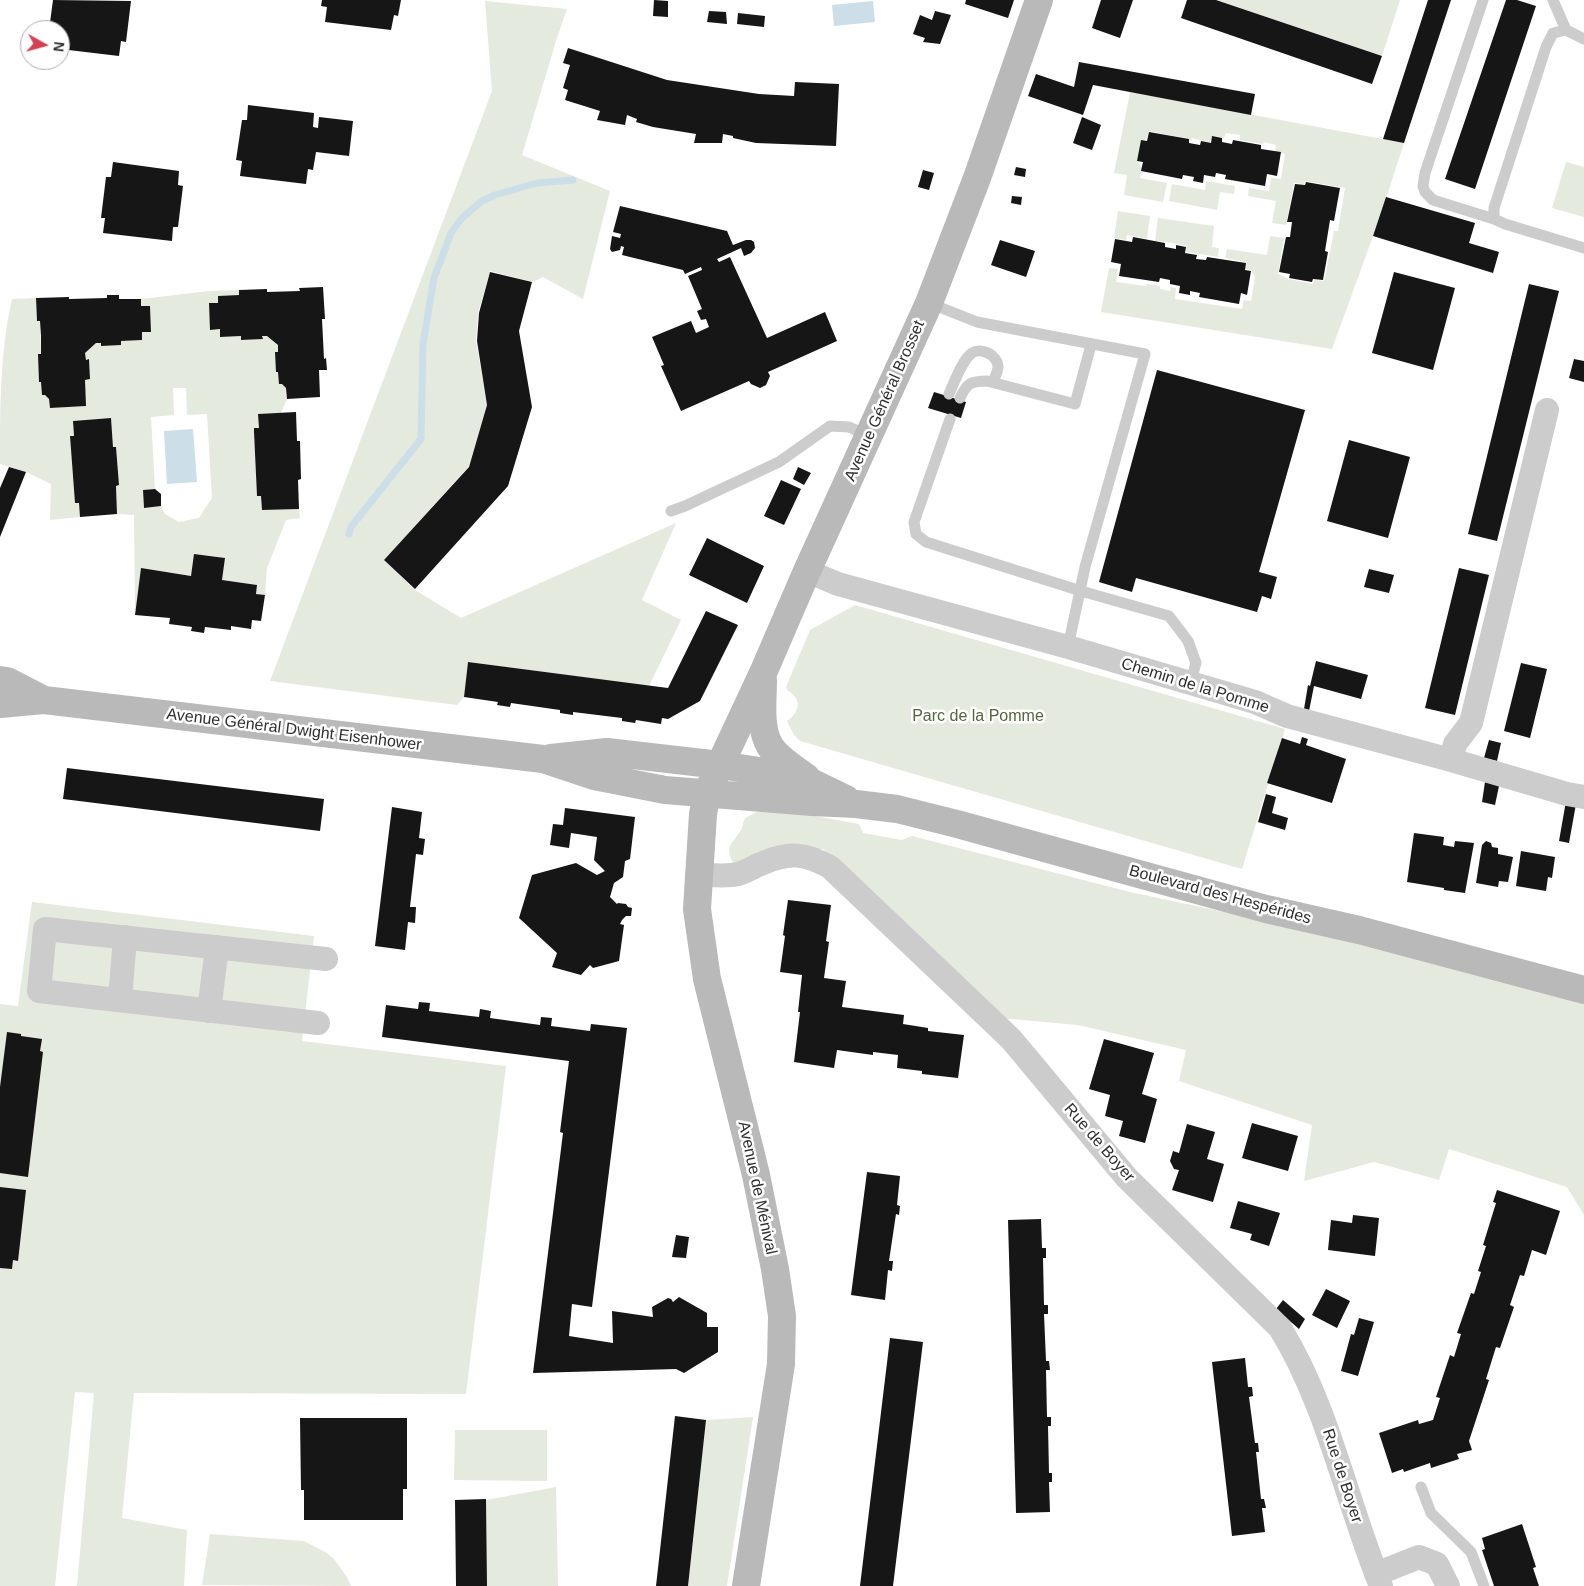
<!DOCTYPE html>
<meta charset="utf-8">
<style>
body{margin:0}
#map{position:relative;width:1584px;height:1586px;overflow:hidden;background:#fff;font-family:Arial,sans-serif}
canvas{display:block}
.north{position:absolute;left:20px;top:20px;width:50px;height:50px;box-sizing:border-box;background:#fff;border:1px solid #acacac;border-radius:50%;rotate:97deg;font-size:14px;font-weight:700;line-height:20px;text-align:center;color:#2f2f2f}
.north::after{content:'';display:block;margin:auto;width:18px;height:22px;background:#d44251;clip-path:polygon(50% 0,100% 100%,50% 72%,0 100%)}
</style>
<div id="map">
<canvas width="1584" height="1586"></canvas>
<div class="north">N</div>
</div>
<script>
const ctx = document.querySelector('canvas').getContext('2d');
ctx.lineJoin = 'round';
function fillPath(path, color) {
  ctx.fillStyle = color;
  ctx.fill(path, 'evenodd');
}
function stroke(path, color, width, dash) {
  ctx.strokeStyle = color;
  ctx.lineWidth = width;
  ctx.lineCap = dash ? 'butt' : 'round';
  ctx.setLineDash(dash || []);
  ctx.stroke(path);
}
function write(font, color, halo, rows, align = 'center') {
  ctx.font = font + ' Arial,sans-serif';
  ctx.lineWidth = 5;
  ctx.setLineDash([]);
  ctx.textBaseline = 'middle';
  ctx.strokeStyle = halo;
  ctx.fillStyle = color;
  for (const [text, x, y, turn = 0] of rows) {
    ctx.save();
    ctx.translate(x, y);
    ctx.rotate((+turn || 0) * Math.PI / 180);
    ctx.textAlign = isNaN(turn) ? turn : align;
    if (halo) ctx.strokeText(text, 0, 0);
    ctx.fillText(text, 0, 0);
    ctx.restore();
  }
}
const green = new Path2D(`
 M 1216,0 L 1400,0 L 1382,56 Z
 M 485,1 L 567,9 L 556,41 L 522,155 L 610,191 L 583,299 L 543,277 L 533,282 L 490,271 L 478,313 L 476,341 L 487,405 L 469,466 L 384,560 L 415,590 L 461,618 L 676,523 L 642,600 L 681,620 L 649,686 L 468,662 L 464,697 L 457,705 L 270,681 L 492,91 Z
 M 1130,92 L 1404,143 L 1380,217 L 1332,349 L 1101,312 L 1109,268 L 1118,269 L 1116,282 L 1146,286 L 1147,284 L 1160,286 L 1160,289 L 1170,291 L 1171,287 L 1176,288 L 1175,299 L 1242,309 L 1244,300 L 1251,301 L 1255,277 L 1251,270 L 1245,269 L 1246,262 L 1225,258 L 1227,249 L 1267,255 L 1270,236 L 1284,238 L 1278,274 L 1289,279 L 1313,284 L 1314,280 L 1324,281 L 1334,231 L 1338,231 L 1345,188 L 1305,181 L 1304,184 L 1294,183 L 1286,225 L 1272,223 L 1276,201 L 1248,196 L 1249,188 L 1269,191 L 1271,178 L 1281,179 L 1285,154 L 1275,151 L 1276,145 L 1264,142 L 1263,144 L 1240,140 L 1240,135 L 1226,133 L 1224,138 L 1212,136 L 1210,143 L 1192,138 L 1191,142 L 1189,139 L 1149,131 L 1146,140 L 1141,140 L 1137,161 L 1142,168 L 1140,178 L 1167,183 L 1163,202 L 1124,195 L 1127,175 L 1114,173 Z
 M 1566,162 L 1584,167 L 1584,217 L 1552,208 Z
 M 1206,181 L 1235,186 L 1234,194 L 1220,192 L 1217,210 L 1169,201 L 1172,184 L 1205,190 Z
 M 1118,211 L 1150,216 L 1147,239 L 1127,235 L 1126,240 L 1114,238 Z
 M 1158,218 L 1214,226 L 1212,247 L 1219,248 L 1218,257 L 1186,252 L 1186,246 L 1176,244 L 1175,247 L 1175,243 L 1155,241 Z
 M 239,290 L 239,295 L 218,296 L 218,303 L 209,304 L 211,330 L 220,329 L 220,337 L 241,336 L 241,340 L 262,339 L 262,336 L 267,336 L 278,345 L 278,352 L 275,352 C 277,364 277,379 286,388 L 287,399 L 281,413 L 258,414 L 259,428 L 254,429 L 257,495 L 261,496 L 262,510 L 299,509 L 300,518 L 286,520 L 267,568 L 265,595 L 256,594 L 257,585 L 222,580 L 225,558 L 195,554 L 191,576 L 141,568 L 135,615 L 134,515 L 117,514 L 116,486 L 119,485 L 116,447 L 113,447 L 111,418 L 73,421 L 74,436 L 70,436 L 75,502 L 79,503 L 80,517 L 50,520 L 51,484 L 26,472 L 0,464 C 0,409 0,352 12,299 L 36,298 L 37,321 L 40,321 L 42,395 L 45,395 L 49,399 L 50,408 L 85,406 L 85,380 L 90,379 L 89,359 L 86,360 L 85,353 L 96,343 L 101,343 L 101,345 L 121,341 L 142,340 L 142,332 L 151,332 L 150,306 L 141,306 L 141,299 L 209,291 ZM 173,388 L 186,388 L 187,415 L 207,414 L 212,498 L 199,518 L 179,522 L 165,514 L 161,506 L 144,507 L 143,490 L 155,489 L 151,417 L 174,415 Z
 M 855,605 L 1285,729 L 1242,869 L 800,741 L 794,735 L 787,721 C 800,712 803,699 787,690 L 786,687 L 810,630 Z
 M 772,808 L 859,824 L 863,833 L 902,840 L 912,836 L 1130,892 L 1324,933 L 1584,1002 L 1584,1215 L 1567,1187 L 1449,1149 L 1439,1180 L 1374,1162 L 1304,1181 L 1312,1125 L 1179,1081 L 1186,1050 L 1078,1025 L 1000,1018 L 823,849 L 777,849 L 734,864 C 723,847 733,843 741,830 C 743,826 743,822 745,818 L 757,812 Z
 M 32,902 L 314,936 L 302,1041 L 506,1066 L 466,1394 L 134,1393 L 122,1518 L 187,1530 L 184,1586 L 77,1586 L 94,1393 L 75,1392 L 55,1586 L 0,1586 L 0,1004 L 18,1006 Z
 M 753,1417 L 727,1586 L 688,1586 L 706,1420 Z
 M 455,1430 L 547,1430 L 547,1481 L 454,1480 Z
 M 556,1487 L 558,1586 L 487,1586 L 486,1500 Z
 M 210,1534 L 304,1541 L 325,1552 L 334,1559 L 347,1577 L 351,1586 L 202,1585 Z`);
const water = new Path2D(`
 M 873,1 L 875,22 L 834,26 L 832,5 Z
 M 193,429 L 197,482 L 167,484 L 164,431 Z`);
const stream = new Path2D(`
 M 349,534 L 351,527 L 421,439 L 423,344 L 434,278 L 451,233 L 462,218 L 482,201 L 495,195 L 537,183 L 573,180`);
const building = new Path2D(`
 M 53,0 L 131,1 L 126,42 L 121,41 L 119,56 L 60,49 L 60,30 L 49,30 Z
 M 322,0 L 401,0 L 398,16 L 394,15 L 391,30 L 325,22 L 327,7 L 321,6 Z
 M 654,0 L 668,1 L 668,17 L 653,16 Z
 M 966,0 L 1014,0 L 1008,18 L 965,4 Z
 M 1101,0 L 1133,0 L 1120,38 L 1092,28 Z
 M 1187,0 L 1216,0 L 1382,56 L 1372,84 L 1181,18 Z
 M 1428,0 L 1451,0 L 1404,143 L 1383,139 Z
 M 1506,0 L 1517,0 L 1536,6 L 1475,189 L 1445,179 Z
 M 709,11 L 726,12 L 727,24 L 707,22 Z
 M 935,11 L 951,15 L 940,44 L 923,42 L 925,38 L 913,34 L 920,15 L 932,20 Z
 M 738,13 L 765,16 L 764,27 L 737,24 Z
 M 568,48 L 667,80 L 759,94 L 794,96 L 795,82 L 839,84 L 836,146 L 756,143 L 733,138 L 733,136 L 723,134 L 722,143 L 694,143 L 696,134 L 653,127 L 636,122 L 637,119 L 627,115 L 625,125 L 597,120 L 600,111 L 565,100 L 568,90 L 563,88 L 570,65 L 563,63 Z
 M 1079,62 L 1255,94 L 1251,115 L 1093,85 L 1083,115 L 1028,96 L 1036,74 L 1074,87 Z
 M 248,105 L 314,113 L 313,127 L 318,128 L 319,117 L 353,121 L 349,156 L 316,152 L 313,170 L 308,169 L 306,184 L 240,176 L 242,161 L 236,160 L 242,120 L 247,120 Z
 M 1082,117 L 1101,125 L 1092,150 L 1073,143 Z
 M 1149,132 L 1189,139 L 1189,143 L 1200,145 L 1201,141 L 1211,143 L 1212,136 L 1222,138 L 1222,142 L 1232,144 L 1233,140 L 1261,145 L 1261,149 L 1281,152 L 1277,176 L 1267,174 L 1265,186 L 1225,179 L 1226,175 L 1216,173 L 1215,177 L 1204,175 L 1203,183 L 1193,181 L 1194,177 L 1183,175 L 1182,179 L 1141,171 L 1143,162 L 1137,161 L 1141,140 L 1147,141 Z
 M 113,162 L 179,171 L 178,185 L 183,186 L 178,227 L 173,227 L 172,241 L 103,233 L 105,218 L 101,218 L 106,177 L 111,177 Z
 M 1016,167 L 1026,169 L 1025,177 L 1014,175 Z
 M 923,170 L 934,173 L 929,190 L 918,187 Z
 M 1306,182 L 1340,188 L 1334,221 L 1330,220 L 1325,251 L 1328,252 L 1323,280 L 1313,279 L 1312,282 L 1289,278 L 1290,274 L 1279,272 L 1286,237 L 1290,237 L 1292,222 L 1287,222 L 1295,184 L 1305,185 Z
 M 1012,196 L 1022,197 L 1021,205 L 1011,203 Z
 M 1386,197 L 1475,223 L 1469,243 L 1499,252 L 1493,273 L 1373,236 Z
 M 620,206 L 727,231 L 733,245 L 746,240 L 751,240 L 754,242 L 755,248 L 751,253 L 744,256 L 741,248 L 717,259 L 719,262 L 730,257 L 767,338 L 825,312 L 837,341 L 768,372 L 770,376 L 766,385 L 760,388 L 751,384 L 749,381 L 681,411 L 661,366 L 664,365 L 652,337 L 691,321 L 696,333 L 709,327 L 706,319 L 701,320 L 697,311 L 702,309 L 688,276 L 702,270 L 701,267 L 685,274 L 683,270 L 622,255 L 624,247 L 621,246 L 620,250 L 612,252 L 610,249 L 612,236 L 620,238 L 621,234 L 613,232 Z
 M 1133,237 L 1165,243 L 1165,247 L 1176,249 L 1176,245 L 1186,247 L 1185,253 L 1197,255 L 1196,259 L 1206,260 L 1207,257 L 1246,263 L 1245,270 L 1251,271 L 1247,295 L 1241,293 L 1239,304 L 1199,297 L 1200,293 L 1190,291 L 1190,295 L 1179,293 L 1180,286 L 1170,284 L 1170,280 L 1160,278 L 1159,282 L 1119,276 L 1121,264 L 1111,262 L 1115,239 L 1132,242 Z
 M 1000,240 L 1035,251 L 1026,277 L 991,265 Z
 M 490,272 L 532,282 L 519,331 L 532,407 L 508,486 L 415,589 L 384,560 L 469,467 L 487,405 L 477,341 L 479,313 Z
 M 1394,272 L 1455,288 L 1433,370 L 1372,353 Z
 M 1529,284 L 1559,291 L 1497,541 L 1468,534 Z
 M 323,287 L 325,319 L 322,319 L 324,359 L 326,358 L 327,370 L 319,370 L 320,397 L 287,399 L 286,388 L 282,384 L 279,384 L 278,372 L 276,372 L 275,352 L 278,352 L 278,345 L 267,336 L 262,336 L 263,339 L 241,340 L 241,336 L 220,337 L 220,329 L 210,330 L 209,303 L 218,303 L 218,296 L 239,295 L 239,290 L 267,289 L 267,292 L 300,291 L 299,288 Z
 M 107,295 L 119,295 L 119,299 L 141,299 L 141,306 L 150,306 L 151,332 L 142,332 L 142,340 L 121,341 L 121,345 L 101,346 L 101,343 L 96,343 L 85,353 L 86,360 L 89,359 L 90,379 L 85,380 L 86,406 L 50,408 L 49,399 L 45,395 L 42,395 L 41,382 L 39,382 L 38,354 L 41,354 L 41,336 L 40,321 L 37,321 L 36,298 L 69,297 L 69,299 L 107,298 Z
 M 1574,359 L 1584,361 L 1584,382 L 1569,378 Z
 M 1157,370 L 1305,410 L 1259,572 L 1277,577 L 1271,599 L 1262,596 L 1257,612 L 1136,578 L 1132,592 L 1099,582 Z
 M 934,392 L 966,402 L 961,418 L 928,408 Z
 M 296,412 L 297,441 L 300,441 L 301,479 L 298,480 L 299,509 L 262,510 L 261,496 L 257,496 L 254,432 L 254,428 L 259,428 L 258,414 Z
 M 111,418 L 113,447 L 116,447 L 119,485 L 116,486 L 117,514 L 80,517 L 79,503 L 75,503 L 70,436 L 74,436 L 73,421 Z
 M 1349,440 L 1410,457 L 1388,538 L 1327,521 Z
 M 9,467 L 26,472 L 0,537 L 0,488 Z
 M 798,467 L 811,473 L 804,485 L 793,479 Z
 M 781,480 L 801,489 L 784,525 L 764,516 Z
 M 155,489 L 161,494 L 161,506 L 144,508 L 143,490 Z
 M 707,538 L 764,566 L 747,603 L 689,575 Z
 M 194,554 L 225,558 L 222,580 L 257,585 L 256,594 L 265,595 L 261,621 L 252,620 L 251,629 L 231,626 L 231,630 L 205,627 L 204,633 L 191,631 L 192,627 L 169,624 L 170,618 L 135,615 L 141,568 L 191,576 Z
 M 1459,568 L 1489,575 L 1455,715 L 1425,708 Z
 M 1369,569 L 1394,575 L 1389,593 L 1364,587 Z
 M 706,611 L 738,625 L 700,701 L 668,719 L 662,718 L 661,724 L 636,720 L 635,723 L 622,721 L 622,718 L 573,712 L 573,715 L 560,713 L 560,710 L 511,703 L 510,707 L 497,705 L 498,702 L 464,697 L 468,662 L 668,688 Z
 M 1316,661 L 1368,675 L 1361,699 L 1314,686 L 1309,711 L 1304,709 L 1308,685 L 1310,686 Z
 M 1521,663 L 1547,669 L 1530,738 L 1504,731 Z
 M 1302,737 L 1308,739 L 1306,745 L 1346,759 L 1332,803 L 1267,783 L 1282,738 L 1300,744 Z
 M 1489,740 L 1501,743 L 1497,761 L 1484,758 Z
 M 67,768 L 324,799 L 320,831 L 63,799 Z
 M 1485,782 L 1499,786 L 1495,805 L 1482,802 Z
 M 1266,794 L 1276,797 L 1272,813 L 1288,818 L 1285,830 L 1258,822 Z
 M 1566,801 L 1576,804 L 1569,843 L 1559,841 Z
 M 392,807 L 422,812 L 419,838 L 425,839 L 423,855 L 416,854 L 410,907 L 416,907 L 415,923 L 408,922 L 405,950 L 375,946 Z
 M 565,808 L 635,817 L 630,859 L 625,861 L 623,877 L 614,883 L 610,897 L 617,904 L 618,903 L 626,904 L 628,907 L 632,908 L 631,916 L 626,916 L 622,920 L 620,924 L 624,925 L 619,961 L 593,968 L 590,965 L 581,975 L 552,967 L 557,953 L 519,918 L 532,875 L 576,863 L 597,875 L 605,871 L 594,860 L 597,837 L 571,833 L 569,848 L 550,845 L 553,824 L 563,825 Z
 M 1414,833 L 1444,837 L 1443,845 L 1454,847 L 1455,841 L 1474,843 L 1465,893 L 1444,890 L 1444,888 L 1407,882 Z
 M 1486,841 L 1491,843 L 1492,847 L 1498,848 L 1498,854 L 1513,857 L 1508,882 L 1499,881 L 1498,887 L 1476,883 L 1482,845 Z
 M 1521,851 L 1555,857 L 1552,878 L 1548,877 L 1546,891 L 1516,886 Z
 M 788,900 L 831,905 L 826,941 L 829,942 L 824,978 L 846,981 L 842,1007 L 904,1015 L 903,1024 L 928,1028 L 928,1031 L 964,1035 L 958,1078 L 922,1074 L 922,1071 L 897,1068 L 898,1055 L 873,1052 L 873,1055 L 837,1050 L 834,1068 L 794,1062 L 800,1012 L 798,1012 L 802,975 L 780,972 L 785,936 L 783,935 Z
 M 419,1002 L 430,1003 L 429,1011 L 479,1017 L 480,1009 L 491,1011 L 490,1018 L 540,1025 L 541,1017 L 552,1018 L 551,1026 L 590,1031 L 591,1024 L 627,1028 L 592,1307 L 572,1304 L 569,1336 L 613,1343 L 612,1311 L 653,1317 L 652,1307 L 668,1298 L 671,1299 L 673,1302 L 679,1297 L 707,1313 L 707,1327 L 718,1327 L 718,1352 L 684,1373 L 676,1369 L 533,1373 L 563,1133 L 560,1132 L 569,1061 L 382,1037 L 386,1005 L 418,1009 Z
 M 7,1032 L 21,1034 L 21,1036 L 42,1039 L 40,1051 L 43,1052 L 28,1177 L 0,1173 L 0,1087 Z
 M 1104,1039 L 1154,1053 L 1142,1094 L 1157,1099 L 1145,1143 L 1119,1136 L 1123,1121 L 1105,1116 L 1110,1095 L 1089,1089 Z
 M 1252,1123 L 1298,1136 L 1288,1171 L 1242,1158 Z
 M 1187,1124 L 1215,1132 L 1207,1159 L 1224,1164 L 1213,1202 L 1172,1190 L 1179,1170 L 1174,1169 L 1170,1161 L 1173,1151 L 1179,1153 Z
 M 867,1172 L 900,1176 L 897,1205 L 900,1206 L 899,1215 L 896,1214 L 889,1261 L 893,1261 L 892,1271 L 888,1270 L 885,1300 L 851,1295 Z
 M 0,1187 L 26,1190 L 18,1261 L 13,1260 L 12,1269 L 0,1268 Z
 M 1497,1190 L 1560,1211 L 1546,1255 L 1532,1250 L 1524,1276 L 1520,1275 L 1510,1305 L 1514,1307 L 1500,1348 L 1496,1347 L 1486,1379 L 1489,1380 L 1469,1441 L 1472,1450 L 1457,1454 L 1459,1459 L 1431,1468 L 1430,1463 L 1404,1472 L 1403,1469 L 1392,1473 L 1379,1433 L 1418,1420 L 1419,1424 L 1433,1420 L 1440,1398 L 1436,1397 L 1450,1355 L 1454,1357 L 1461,1334 L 1457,1333 L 1471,1293 L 1474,1294 L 1481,1272 L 1478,1271 L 1486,1246 L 1483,1245 L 1496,1203 L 1493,1202 Z
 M 1238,1201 L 1280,1213 L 1269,1246 L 1250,1240 L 1252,1234 L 1230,1228 Z
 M 1353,1215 L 1379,1218 L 1375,1256 L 1328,1250 L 1331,1220 L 1352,1223 Z
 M 1041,1219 L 1042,1248 L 1046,1248 L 1046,1258 L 1043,1258 L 1044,1305 L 1048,1305 L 1048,1314 L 1044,1314 L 1046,1361 L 1049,1361 L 1050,1370 L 1046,1370 L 1047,1417 L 1051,1417 L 1051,1426 L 1048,1426 L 1049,1473 L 1052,1473 L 1052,1482 L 1049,1482 L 1050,1512 L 1016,1513 L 1008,1220 Z
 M 676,1235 L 689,1237 L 686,1258 L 672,1257 Z
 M 1326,1289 L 1350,1301 L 1337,1328 L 1312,1315 Z
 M 1283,1300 L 1305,1319 L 1299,1329 L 1276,1309 Z
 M 1359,1318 L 1374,1322 L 1358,1376 L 1341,1371 L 1351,1334 L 1354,1335 Z
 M 890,1338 L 923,1342 L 893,1586 L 860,1586 Z
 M 1245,1358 L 1248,1387 L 1252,1387 L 1253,1396 L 1249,1397 L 1255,1443 L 1258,1443 L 1259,1452 L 1256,1452 L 1261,1499 L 1264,1499 L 1266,1508 L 1262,1508 L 1265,1532 L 1232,1536 L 1212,1362 Z
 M 675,1416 L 706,1420 L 688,1586 L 656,1586 Z
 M 300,1418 L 407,1418 L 407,1489 L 403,1489 L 403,1520 L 304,1520 L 304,1490 L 301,1490 Z
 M 486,1499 L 487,1586 L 456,1586 L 455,1500 Z
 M 1522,1524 L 1536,1567 L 1533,1568 L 1539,1586 L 1494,1586 L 1482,1550 L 1485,1549 L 1482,1538 Z`);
const lane = new Path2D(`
 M 1483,0 L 1425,173 L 1423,186 L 1425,192 L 1433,200 L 1494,219
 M 1553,0 L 1566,30
 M 1584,39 L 1566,30 L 1553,33 L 1546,47 L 1494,208 L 1494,219 L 1505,224 L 1584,248
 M 929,303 L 977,322 L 1145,354 L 1085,567 L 1068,647
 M 949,394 C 954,383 962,360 972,353 C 981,347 998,355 998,367 C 998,371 995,377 993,382
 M 960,398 C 967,383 971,381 987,381 L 1075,404 L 1091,345
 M 950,419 L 914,522 L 916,534 L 926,542 L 1081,591 L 1169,616 L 1188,641 L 1196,663 L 1190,684
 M 671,511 L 685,506 L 779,462 L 830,426 L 849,427 L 869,436
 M 1421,1487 L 1431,1513 L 1471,1552 L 1484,1586`);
const street = new Path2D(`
 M 807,571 L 838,584 L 1068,647 L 1255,702 L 1287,716 L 1451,760 L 1567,794 L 1584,797
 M 1451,760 L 1455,744 L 1471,723 L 1547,410
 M 699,874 C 711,875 725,877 738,874 C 746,872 755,866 763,863 C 790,851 806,854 830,867 L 1011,1039 L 1127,1178 L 1280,1328 C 1329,1408 1346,1501 1381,1586
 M 120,1000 L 125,937
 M 209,1011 L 217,947
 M 318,1023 L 39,991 L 45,929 L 326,959
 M 1376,1574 L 1419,1557 L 1437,1564 L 1448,1586`);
const secondary = new Path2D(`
 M 0,680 L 7,681 L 44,700
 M 763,680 C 763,701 759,728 770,746 C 778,759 794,768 806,777
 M 0,704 L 44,700 L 543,759 L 594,776 L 665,790 L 812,802 L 856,804 L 897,809 L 957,824 L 1266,909 L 1359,930 L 1584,990
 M 551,758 L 607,752 L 720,765 L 766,772 L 813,783 L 846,799
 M 746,1586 L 781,1364 L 782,1316 L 775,1269 L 756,1175 L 707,979 L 697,909 L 703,814 L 707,793 L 720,765 L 763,673 L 807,571 L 929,303 L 977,178 L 1039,0`);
const streetNames = [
 ["Avenue Général Brosset",885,401,-66],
 ["Chemin de la Pomme",1195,686,17],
 ["Avenue Général Dwight Eisenhower",294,730,7],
 ["Boulevard des Hespérides",1220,895,15],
 ["Rue de Boyer",1099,1143,49],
 ["Avenue de Ménival",757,1188,78],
 ["Rue de Boyer",1342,1476,72]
];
const parkNames = [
 ["Parc de la Pomme",978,717]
];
fillPath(green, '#e5eade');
fillPath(water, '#ccdee8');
stroke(stream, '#ccdee8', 7);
fillPath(building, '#161616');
stroke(lane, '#ccc', 11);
stroke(street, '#ccc', 24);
stroke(secondary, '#b9b9b9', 28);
write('16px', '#2f2f2f', '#fff', streetNames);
write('16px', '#536640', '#fff', parkNames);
</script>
